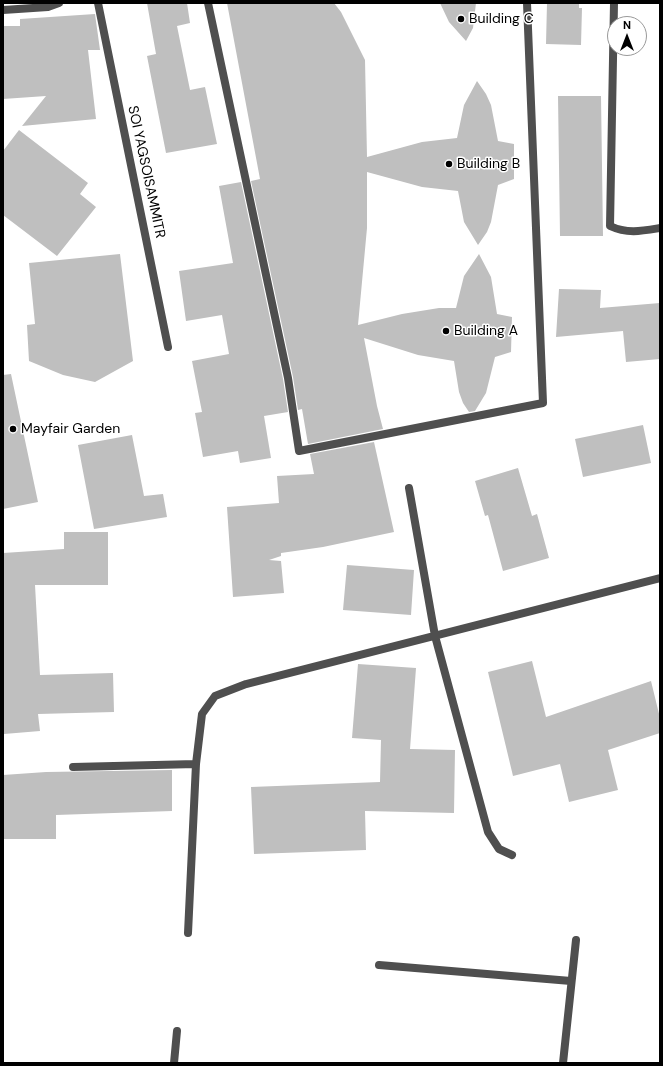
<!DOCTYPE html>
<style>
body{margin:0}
#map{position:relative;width:663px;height:1066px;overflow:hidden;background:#fff;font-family:"DM Sans",sans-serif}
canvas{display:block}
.frame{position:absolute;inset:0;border:4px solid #000;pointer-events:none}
.north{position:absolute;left:607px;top:16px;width:40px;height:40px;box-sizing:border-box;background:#fff;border:1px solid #999;border-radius:50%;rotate:0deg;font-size:11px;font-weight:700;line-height:16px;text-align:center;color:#000}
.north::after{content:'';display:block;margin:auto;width:14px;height:18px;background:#000;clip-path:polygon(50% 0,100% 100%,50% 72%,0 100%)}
</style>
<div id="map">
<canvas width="663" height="1066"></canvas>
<div class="frame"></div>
<div class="north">N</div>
</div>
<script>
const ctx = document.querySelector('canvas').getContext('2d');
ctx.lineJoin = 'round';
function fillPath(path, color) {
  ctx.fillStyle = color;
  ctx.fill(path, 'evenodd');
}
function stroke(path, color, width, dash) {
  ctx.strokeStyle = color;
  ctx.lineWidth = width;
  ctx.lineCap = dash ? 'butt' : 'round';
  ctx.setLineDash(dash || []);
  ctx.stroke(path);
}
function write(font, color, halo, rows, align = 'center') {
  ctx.font = font + ' "DM Sans",sans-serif';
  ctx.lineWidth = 3;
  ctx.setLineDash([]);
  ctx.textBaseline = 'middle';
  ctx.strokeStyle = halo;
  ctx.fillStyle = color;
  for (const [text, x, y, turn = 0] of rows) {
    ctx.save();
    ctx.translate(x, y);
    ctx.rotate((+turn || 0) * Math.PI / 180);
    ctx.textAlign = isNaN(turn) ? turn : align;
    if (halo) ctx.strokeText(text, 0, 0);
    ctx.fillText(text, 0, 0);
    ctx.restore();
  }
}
const building = new Path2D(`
 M 147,3 L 187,3 L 190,23 L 177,26 L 190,90 L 205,87 L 217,144 L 166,153 L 147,56 L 156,54 Z
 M 227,3 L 334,3 L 341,12 L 365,60 L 367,157 L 422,142 L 457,138 L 464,105 L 477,81 L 486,94 L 491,105 L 498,141 L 514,144 L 514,179 L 498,185 L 491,222 L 487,232 L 478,245 L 464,222 L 458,191 L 422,187 L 367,172 L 367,228 L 358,325 L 402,314 L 439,308 L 456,308 L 464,276 L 479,254 L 491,277 L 497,314 L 512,317 L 511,352 L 495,357 L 486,393 L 475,411 L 469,412 L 463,403 L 459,392 L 454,361 L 418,355 L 364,338 L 377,406 L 383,429 L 308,444 L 302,409 L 298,410 L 293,377 L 251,181 L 260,179 Z
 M 440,3 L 476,3 L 473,28 L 466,41 L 449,22 Z
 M 547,3 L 579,3 L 579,8 L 582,8 L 581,45 L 546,44 Z
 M 95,14 L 100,50 L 88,50 L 96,119 L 22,126 L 46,96 L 3,99 L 3,26 L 20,26 L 20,19 Z
 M 558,96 L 601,96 L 603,236 L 560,236 Z
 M 19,130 L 88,183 L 80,194 L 96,207 L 57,256 L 3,215 L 3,151 Z
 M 241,182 L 283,379 L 288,412 L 264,416 L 271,458 L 240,463 L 238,451 L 203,457 L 195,413 L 202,412 L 192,361 L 229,354 L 222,315 L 186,321 L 179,271 L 233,263 L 219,186 Z
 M 120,254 L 133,361 L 95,382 L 63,375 L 29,361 L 27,325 L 35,324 L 29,263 Z
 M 559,289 L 601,290 L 600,308 L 660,303 L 660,359 L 626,362 L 623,331 L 556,337 Z
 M 11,374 L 38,502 L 3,509 L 3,375 Z
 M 643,425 L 651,463 L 583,477 L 575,439 Z
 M 132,435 L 144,496 L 163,494 L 167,517 L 94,529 L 78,445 Z
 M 374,442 L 394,532 L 323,547 L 281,553 L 281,556 L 269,560 L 281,561 L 284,593 L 233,597 L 227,507 L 279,503 L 277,476 L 314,474 L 310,454 Z
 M 518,468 L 532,516 L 537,514 L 549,558 L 503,571 L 488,515 L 485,516 L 475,481 Z
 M 64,532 L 108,532 L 108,585 L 35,585 L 40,675 L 113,673 L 114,712 L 38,714 L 40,731 L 4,734 L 3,553 L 64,549 Z
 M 347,565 L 414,570 L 411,615 L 343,610 Z
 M 532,661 L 546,717 L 651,681 L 660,718 L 660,733 L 608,750 L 618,790 L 569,802 L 560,764 L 513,776 L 488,672 Z
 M 358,664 L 416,668 L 410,749 L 455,750 L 454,813 L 365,811 L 366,850 L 254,854 L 251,787 L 380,782 L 381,740 L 352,738 Z
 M 172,770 L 172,811 L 56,815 L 56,839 L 3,839 L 3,775 L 46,772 Z`);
const lane = new Path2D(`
 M 208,3 L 288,378 L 299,451 L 543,403 L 527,3
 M 614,3 L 610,226 C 627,234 642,231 660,228
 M 3,10 L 48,7 L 59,3`);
const street = new Path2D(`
 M 98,3 L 168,347
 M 409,488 L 435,636 L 488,832 L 499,849 L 512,855
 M 73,767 L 196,764
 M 188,933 L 196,764 L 202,714 L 215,696 L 246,684 L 660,578
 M 379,965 L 571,981
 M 174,1063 L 177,1031
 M 563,1063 L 576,940`);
const markers = [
 [461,19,4,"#000"],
 [449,164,4,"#000"],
 [446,331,4,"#000"],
 [13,429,4,"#000"]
];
const poiNames = [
 ["Building C",469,19],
 ["Building B",457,164],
 ["Building A",454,331],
 ["Mayfair Garden",21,429]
];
const streetNames = [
 ["SOI YAGSOISAMMITR",146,172,78]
];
fillPath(building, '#bfbfbf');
stroke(lane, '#4f4f4f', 8);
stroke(street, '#4f4f4f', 8);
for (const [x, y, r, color] of markers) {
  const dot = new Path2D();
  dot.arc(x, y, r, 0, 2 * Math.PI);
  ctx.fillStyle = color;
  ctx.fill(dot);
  stroke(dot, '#fff', 1.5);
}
write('14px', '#000', '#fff', poiNames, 'left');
write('14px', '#000', '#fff', streetNames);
</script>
